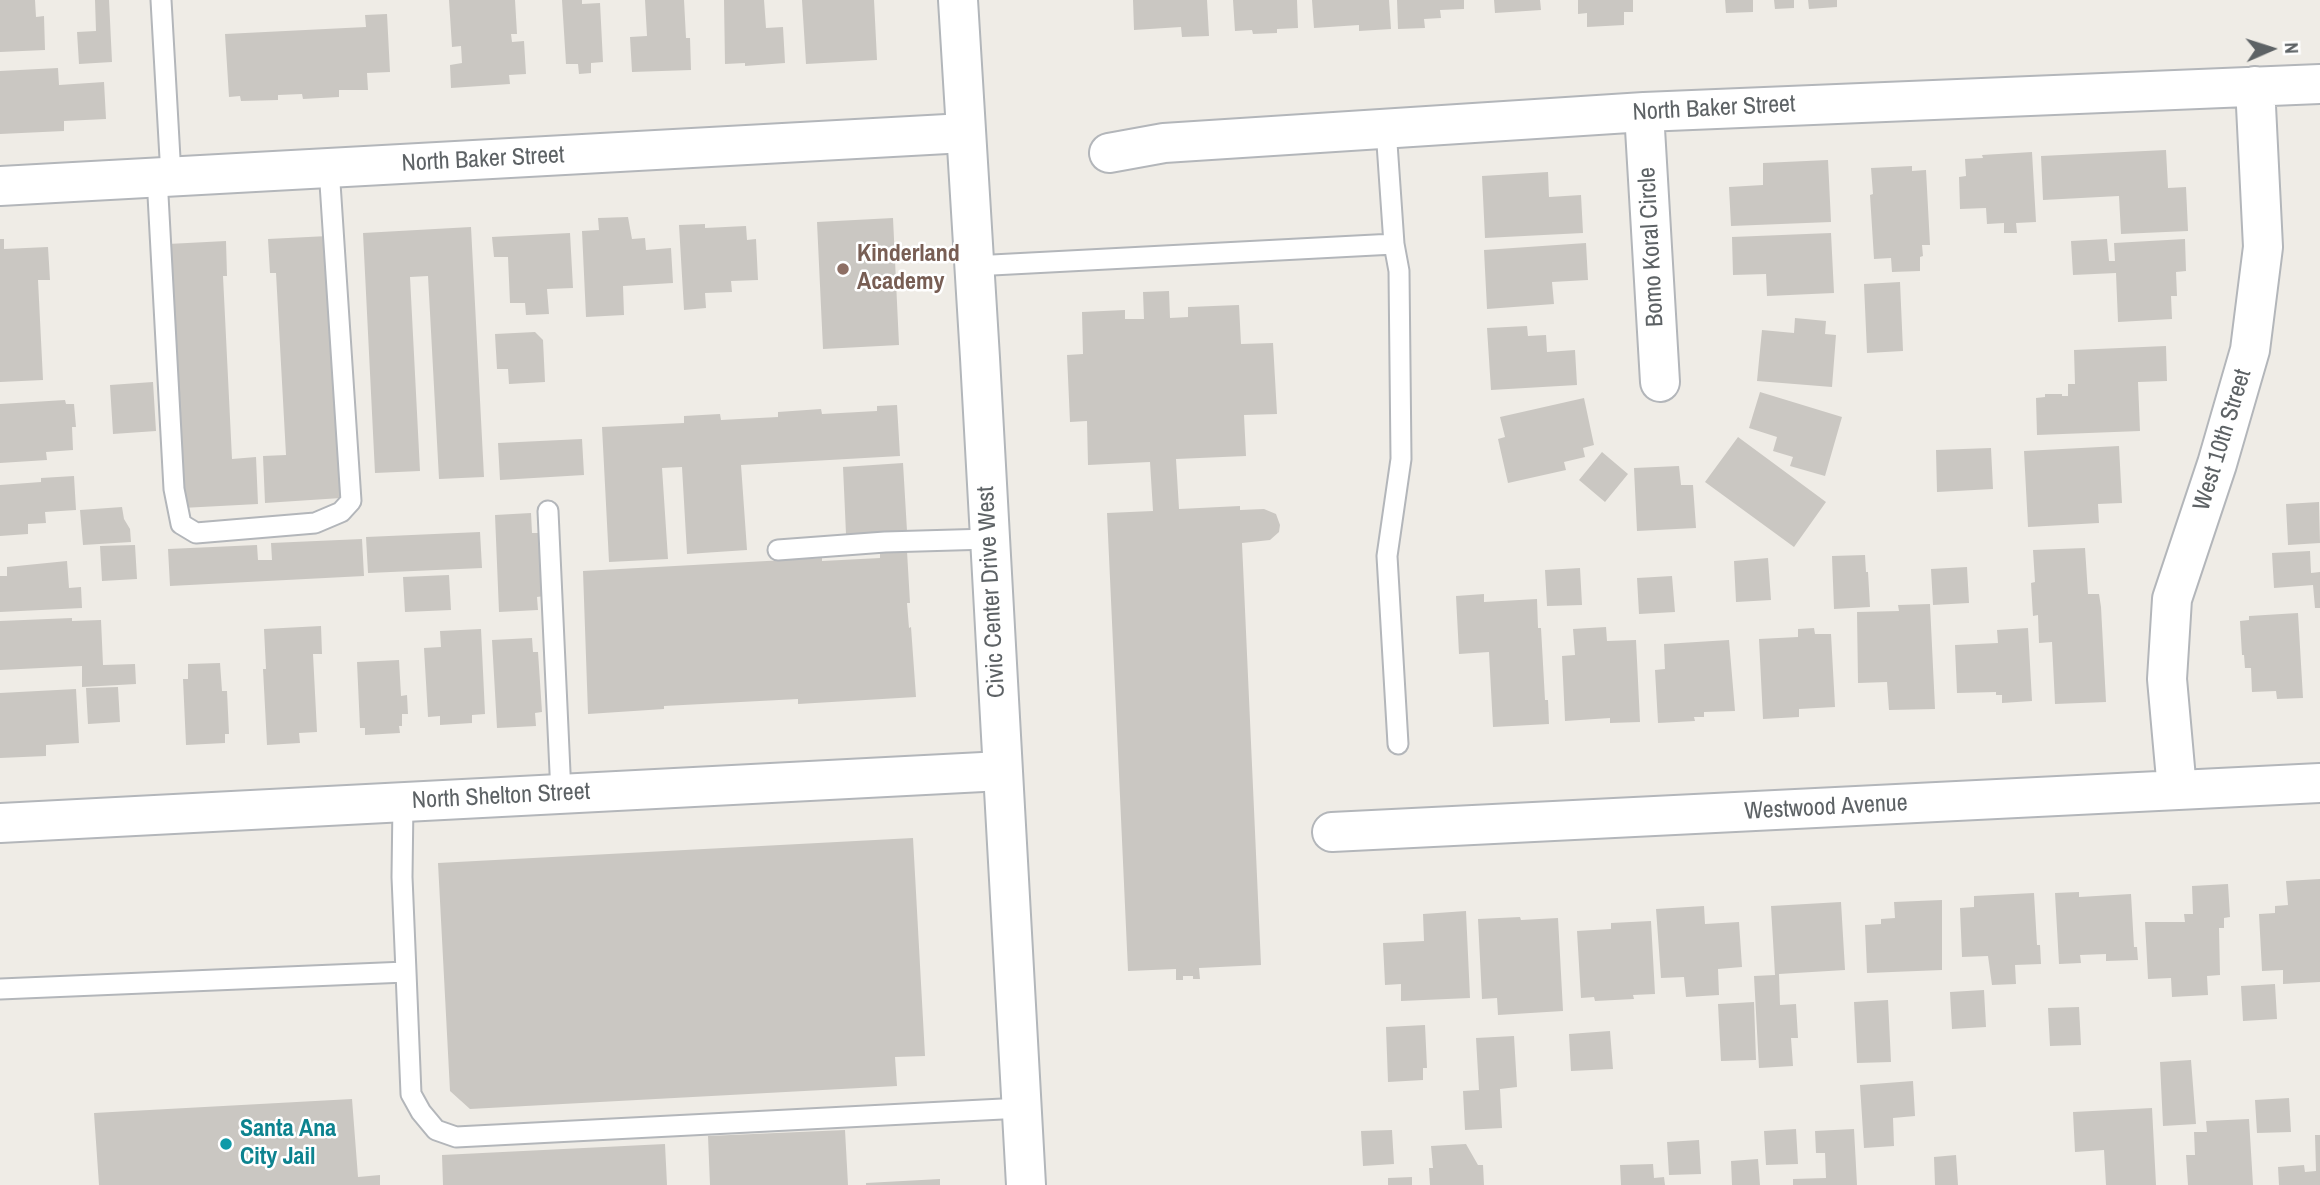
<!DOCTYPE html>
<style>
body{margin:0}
#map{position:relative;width:2320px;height:1185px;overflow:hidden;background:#efece6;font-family:"Archivo Narrow",sans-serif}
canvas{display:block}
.north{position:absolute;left:2236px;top:14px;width:70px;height:70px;-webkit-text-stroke:5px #fff;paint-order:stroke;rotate:87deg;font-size:19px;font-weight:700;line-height:28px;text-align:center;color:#5d6265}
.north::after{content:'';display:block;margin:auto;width:24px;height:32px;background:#5d6265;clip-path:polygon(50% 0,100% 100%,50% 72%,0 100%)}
</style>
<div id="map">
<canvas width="2320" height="1185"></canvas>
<div class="north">N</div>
</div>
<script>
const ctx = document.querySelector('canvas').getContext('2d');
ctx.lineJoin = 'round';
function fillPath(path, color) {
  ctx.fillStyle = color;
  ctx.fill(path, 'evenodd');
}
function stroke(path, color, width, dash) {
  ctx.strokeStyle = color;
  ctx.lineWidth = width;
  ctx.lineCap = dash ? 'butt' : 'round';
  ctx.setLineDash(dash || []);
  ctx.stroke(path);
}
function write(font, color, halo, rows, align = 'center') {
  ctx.font = font + ' "Archivo Narrow",sans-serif';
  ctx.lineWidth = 5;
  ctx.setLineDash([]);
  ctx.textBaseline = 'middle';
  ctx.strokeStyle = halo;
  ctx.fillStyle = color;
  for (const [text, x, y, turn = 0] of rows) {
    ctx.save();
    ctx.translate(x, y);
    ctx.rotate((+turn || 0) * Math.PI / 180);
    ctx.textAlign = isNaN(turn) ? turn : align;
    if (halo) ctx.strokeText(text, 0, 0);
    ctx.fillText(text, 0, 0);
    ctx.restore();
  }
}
const building = new Path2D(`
 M 0,0 L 35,0 L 36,17 L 44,16 L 45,50 L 0,52 Z
 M 95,0 L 109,0 L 112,62 L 79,64 L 77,32 L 96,31 Z
 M 449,0 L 515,0 L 517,34 L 511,34 L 512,42 L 524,41 L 526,74 L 509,75 L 510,84 L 451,88 L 450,65 L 462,63 L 461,46 L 452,47 Z
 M 562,0 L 582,0 L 582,4 L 600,3 L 603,62 L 591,63 L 591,73 L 579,74 L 578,64 L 566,64 Z
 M 645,0 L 684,0 L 686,38 L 690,38 L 691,70 L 632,72 L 630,37 L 647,36 Z
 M 724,0 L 764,0 L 766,28 L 783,27 L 785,63 L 745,66 L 745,63 L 725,64 Z
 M 802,0 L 874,0 L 877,60 L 806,64 Z
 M 1133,0 L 1207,0 L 1209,36 L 1182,37 L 1181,27 L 1134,30 Z
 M 1233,0 L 1297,0 L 1298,28 L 1277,29 L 1277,33 L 1253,34 L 1252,30 L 1235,31 Z
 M 1312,0 L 1389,0 L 1391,29 L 1359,31 L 1359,25 L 1314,28 Z
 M 1397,0 L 1464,0 L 1464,9 L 1440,10 L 1441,18 L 1424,19 L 1425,28 L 1398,29 Z
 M 1494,0 L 1540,0 L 1541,10 L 1495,13 Z
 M 1578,0 L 1633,0 L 1633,12 L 1624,12 L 1624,25 L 1587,27 L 1587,13 L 1578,14 Z
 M 1725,0 L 1753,0 L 1753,12 L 1726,13 Z
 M 1774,0 L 1794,0 L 1794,8 L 1775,9 Z
 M 1808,0 L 1837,0 L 1837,7 L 1809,9 Z
 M 387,14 L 390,72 L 367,73 L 368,90 L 339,90 L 339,97 L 303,99 L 302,94 L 278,95 L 278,100 L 241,101 L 240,96 L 229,97 L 225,34 L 366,27 L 365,15 Z
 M 58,68 L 59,85 L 104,82 L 106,119 L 64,121 L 64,131 L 0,134 L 0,71 Z
 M 2166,150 L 2168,188 L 2186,187 L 2188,231 L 2121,234 L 2119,196 L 2043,200 L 2041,156 Z
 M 2032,152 L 2036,222 L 2016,223 L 2017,233 L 2004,233 L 2004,223 L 1987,224 L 1986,208 L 1960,209 L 1959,177 L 1966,176 L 1965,159 L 1983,158 L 1982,155 Z
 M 1828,160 L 1831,222 L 1731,226 L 1729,187 L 1763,185 L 1763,163 Z
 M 1912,166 L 1912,171 L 1926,170 L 1930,245 L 1922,245 L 1923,256 L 1920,257 L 1920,271 L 1892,272 L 1891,258 L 1874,259 L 1870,195 L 1873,194 L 1871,168 Z
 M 1548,172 L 1549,197 L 1581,195 L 1583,233 L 1485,238 L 1482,176 Z
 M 628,217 L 632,239 L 645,238 L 646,250 L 671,248 L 673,283 L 623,286 L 624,315 L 586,317 L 582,231 L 599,230 L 598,218 Z
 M 893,218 L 899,345 L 823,349 L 817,222 Z
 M 705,224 L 705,228 L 746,226 L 747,240 L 756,239 L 758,280 L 731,281 L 732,292 L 705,293 L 706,308 L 684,310 L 679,225 Z
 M 471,227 L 484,477 L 439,479 L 428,276 L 410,277 L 420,471 L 375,473 L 363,233 Z
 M 570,233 L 573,288 L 547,289 L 549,314 L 526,315 L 525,303 L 510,303 L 508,257 L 494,257 L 492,237 Z
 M 1831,233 L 1834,293 L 1767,296 L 1766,274 L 1733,275 L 1732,237 Z
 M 328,236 L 341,498 L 265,503 L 263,456 L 286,455 L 276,273 L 270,273 L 268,239 Z
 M 0,239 L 4,239 L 4,249 L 48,247 L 50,280 L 38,280 L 43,380 L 0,382 Z
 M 2107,239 L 2109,261 L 2115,261 L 2114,243 L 2185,239 L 2186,271 L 2176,272 L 2177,296 L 2171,296 L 2172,319 L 2118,322 L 2116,273 L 2073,275 L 2071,241 Z
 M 226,241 L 227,276 L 223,276 L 232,459 L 256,457 L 258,504 L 182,508 L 168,244 Z
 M 1586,243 L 1588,280 L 1552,282 L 1554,304 L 1487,309 L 1484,250 Z
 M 1900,282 L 1903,351 L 1867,353 L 1864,284 Z
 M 1169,291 L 1170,318 L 1188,317 L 1188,307 L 1239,305 L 1241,344 L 1273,343 L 1277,414 L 1244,415 L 1246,456 L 1176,459 L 1179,509 L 1240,506 L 1240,510 L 1264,509 L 1276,514 L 1280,525 L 1279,532 L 1270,540 L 1242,543 L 1261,965 L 1199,968 L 1200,979 L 1193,979 L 1193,976 L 1183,976 L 1183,980 L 1176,980 L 1176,969 L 1128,971 L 1107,513 L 1153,511 L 1150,462 L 1088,465 L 1087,421 L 1070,422 L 1067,355 L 1083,354 L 1082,312 L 1125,310 L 1125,319 L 1144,319 L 1143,292 Z
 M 1795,318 L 1826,321 L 1825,334 L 1836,335 L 1832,387 L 1757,381 L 1762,330 L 1794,333 Z
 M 1527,326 L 1528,336 L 1546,335 L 1547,352 L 1575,350 L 1577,385 L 1491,390 L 1487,328 Z
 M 535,332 L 543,340 L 545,382 L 509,384 L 508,369 L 497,369 L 495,334 Z
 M 2166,346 L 2167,381 L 2138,382 L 2140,431 L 2037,435 L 2036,398 L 2045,397 L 2045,394 L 2062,394 L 2062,396 L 2068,396 L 2068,384 L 2075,384 L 2074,350 Z
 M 153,382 L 156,431 L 113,434 L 110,385 Z
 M 1760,392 L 1842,417 L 1825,476 L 1790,466 L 1793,457 L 1773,451 L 1777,437 L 1749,428 Z
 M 1584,398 L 1594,445 L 1583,448 L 1585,457 L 1564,462 L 1566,470 L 1508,483 L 1498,439 L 1505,437 L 1500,417 Z
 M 65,400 L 66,404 L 74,404 L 76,427 L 72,427 L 73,450 L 46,452 L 47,460 L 0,463 L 0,404 Z
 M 897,405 L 900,456 L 741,465 L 747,550 L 687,554 L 682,467 L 662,468 L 668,559 L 609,562 L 602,427 L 684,423 L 684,416 L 720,414 L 721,420 L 778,417 L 778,412 L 821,409 L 822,414 L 877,411 L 877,406 Z
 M 1738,437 L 1826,502 L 1794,547 L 1705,482 Z
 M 582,439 L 584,475 L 500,480 L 498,443 Z
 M 2119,446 L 2122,503 L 2098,504 L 2099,523 L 2028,527 L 2024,451 Z
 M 1991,448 L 1993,489 L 1937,492 L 1936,450 Z
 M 1602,452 L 1628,474 L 1605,502 L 1579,480 Z
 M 903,463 L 907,531 L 846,534 L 843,467 Z
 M 1679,466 L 1681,485 L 1693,485 L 1696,528 L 1637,531 L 1634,468 Z
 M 74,476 L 76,510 L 45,512 L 46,523 L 28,524 L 28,534 L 0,536 L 0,485 L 41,482 L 41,478 Z
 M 2319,502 L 2320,543 L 2288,545 L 2286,504 Z
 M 122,507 L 124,519 L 130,529 L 131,542 L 83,545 L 80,510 Z
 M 531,513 L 532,533 L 540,533 L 544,596 L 537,597 L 538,610 L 499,612 L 495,515 Z
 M 480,532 L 482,568 L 368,573 L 366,537 Z
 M 362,539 L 364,576 L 170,586 L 168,549 L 257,545 L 258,560 L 272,560 L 271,543 Z
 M 135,545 L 137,579 L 102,581 L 100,546 Z
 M 2085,548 L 2088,594 L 2099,594 L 2101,607 L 2106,702 L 2055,704 L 2052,642 L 2039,643 L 2038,615 L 2033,616 L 2031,583 L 2035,582 L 2033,550 Z
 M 907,551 L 910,603 L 907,603 L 909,628 L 911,627 L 916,697 L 798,704 L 798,699 L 664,706 L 664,709 L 588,714 L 583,571 L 822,558 L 822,561 L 880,558 L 880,553 Z
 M 2310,551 L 2311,573 L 2320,572 L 2320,608 L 2315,608 L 2313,585 L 2274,588 L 2272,553 Z
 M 1865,555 L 1866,572 L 1868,572 L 1870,607 L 1834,609 L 1832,556 Z
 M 1768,558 L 1771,600 L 1736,602 L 1734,561 Z
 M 67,561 L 69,588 L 81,587 L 82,608 L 0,612 L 0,576 L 7,576 L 7,567 Z
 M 1967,567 L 1969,603 L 1933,605 L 1931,569 Z
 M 1580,568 L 1582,605 L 1547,606 L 1545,570 Z
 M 449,575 L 451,610 L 405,612 L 403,577 Z
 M 1672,576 L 1675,612 L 1639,614 L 1637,578 Z
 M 1484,594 L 1484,602 L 1537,599 L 1538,628 L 1541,628 L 1545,700 L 1548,700 L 1549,724 L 1493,727 L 1489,652 L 1459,654 L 1456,596 Z
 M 1930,604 L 1935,709 L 1889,710 L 1887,682 L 1858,683 L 1857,612 L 1899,611 L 1898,605 Z
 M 2298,613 L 2303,698 L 2277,699 L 2276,691 L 2252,692 L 2251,668 L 2245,668 L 2244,655 L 2242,655 L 2240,621 L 2249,620 L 2249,616 Z
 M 72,618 L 72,621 L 101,620 L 103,665 L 135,664 L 136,684 L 82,687 L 82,666 L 0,670 L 0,621 Z
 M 321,626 L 322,654 L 313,654 L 317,732 L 299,733 L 300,743 L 267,745 L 263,669 L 266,669 L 264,629 Z
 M 1606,627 L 1607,641 L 1636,640 L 1640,722 L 1610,723 L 1610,718 L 1565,721 L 1562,656 L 1575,655 L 1573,629 Z
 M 1814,628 L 1815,634 L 1831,634 L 1835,707 L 1799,709 L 1799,717 L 1763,719 L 1759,639 L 1798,637 L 1798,629 Z
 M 2028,628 L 2032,701 L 2002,703 L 2002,695 L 1996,695 L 1996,692 L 1957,693 L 1955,645 L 1998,643 L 1997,630 Z
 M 481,629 L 485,714 L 472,715 L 472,723 L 440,725 L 440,716 L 428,717 L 424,648 L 441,647 L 440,631 Z
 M 532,638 L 533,652 L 538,652 L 542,712 L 535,713 L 536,726 L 497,728 L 492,640 Z
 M 1729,640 L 1735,711 L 1704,712 L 1704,717 L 1694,717 L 1695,721 L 1658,723 L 1655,670 L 1665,669 L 1664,644 Z
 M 399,660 L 401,696 L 407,695 L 408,714 L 402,714 L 402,726 L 399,726 L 400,733 L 365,735 L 365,728 L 360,728 L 357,662 Z
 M 220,663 L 222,691 L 227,691 L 229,734 L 225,734 L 225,743 L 186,745 L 183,679 L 188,679 L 188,664 Z
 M 118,687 L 120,722 L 88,724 L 86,688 Z
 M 76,689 L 79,743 L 46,745 L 46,756 L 0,758 L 0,693 Z
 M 913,838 L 925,1056 L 895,1057 L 897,1086 L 470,1109 L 450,1091 L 438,863 Z
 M 2320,879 L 2320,982 L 2283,984 L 2283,970 L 2262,971 L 2259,914 L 2275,913 L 2275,906 L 2288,905 L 2286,881 Z
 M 2228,884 L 2230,917 L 2224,918 L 2224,928 L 2219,928 L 2220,975 L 2207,976 L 2208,995 L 2172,997 L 2171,978 L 2148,979 L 2145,922 L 2185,922 L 2184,914 L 2193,914 L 2192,886 Z
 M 2079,892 L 2079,897 L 2131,894 L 2134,947 L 2137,947 L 2138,960 L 2106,961 L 2106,954 L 2080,955 L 2081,963 L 2059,964 L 2055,893 Z
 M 2034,893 L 2037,945 L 2040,945 L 2041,964 L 2015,965 L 2016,984 L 1992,985 L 1988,956 L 1962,957 L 1960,908 L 1974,907 L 1974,896 Z
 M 1942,900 L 1942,970 L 1867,973 L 1865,925 L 1881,924 L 1881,919 L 1895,918 L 1894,902 Z
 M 1841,902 L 1845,970 L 1779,974 L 1780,1005 L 1796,1004 L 1798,1038 L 1791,1038 L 1793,1066 L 1759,1068 L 1754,976 L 1775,975 L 1771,906 Z
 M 1704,906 L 1705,924 L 1739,922 L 1742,967 L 1718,969 L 1719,995 L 1686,997 L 1684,977 L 1661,978 L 1656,909 Z
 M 1466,911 L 1470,998 L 1401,1001 L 1401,984 L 1385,985 L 1383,943 L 1424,941 L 1423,914 Z
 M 1520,917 L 1521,920 L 1558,918 L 1563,1011 L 1498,1015 L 1497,998 L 1482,999 L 1478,919 Z
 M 1651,921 L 1655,994 L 1633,995 L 1634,999 L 1595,1001 L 1594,997 L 1581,998 L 1577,931 L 1611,929 L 1611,923 Z
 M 2275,984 L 2277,1019 L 2243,1021 L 2241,986 Z
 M 1984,990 L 1986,1027 L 1952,1029 L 1950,992 Z
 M 1888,1000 L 1891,1062 L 1857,1063 L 1854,1002 Z
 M 1754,1002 L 1756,1060 L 1721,1061 L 1718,1004 Z
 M 2079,1007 L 2081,1045 L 2050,1046 L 2048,1008 Z
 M 1425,1025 L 1427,1068 L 1423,1068 L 1423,1080 L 1388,1082 L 1386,1027 Z
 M 1610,1031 L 1613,1069 L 1571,1071 L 1569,1034 Z
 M 1514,1036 L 1517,1087 L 1500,1089 L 1502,1128 L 1465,1130 L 1463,1091 L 1479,1090 L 1476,1038 Z
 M 2191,1060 L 2196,1124 L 2163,1126 L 2160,1062 Z
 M 1913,1081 L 1915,1116 L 1893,1118 L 1894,1146 L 1864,1148 L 1860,1085 Z
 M 2289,1098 L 2291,1132 L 2257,1133 L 2255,1100 Z
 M 352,1099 L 358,1177 L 380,1175 L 380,1185 L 99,1185 L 94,1113 Z
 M 2152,1108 L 2156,1185 L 2106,1185 L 2104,1150 L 2075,1152 L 2073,1112 Z
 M 2249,1119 L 2253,1185 L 2188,1185 L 2186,1155 L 2195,1155 L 2194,1132 L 2207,1132 L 2206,1121 Z
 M 1796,1129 L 1798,1164 L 1766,1165 L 1764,1131 Z
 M 1854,1129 L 1857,1185 L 1793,1185 L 1793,1179 L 1826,1178 L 1825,1153 L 1816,1153 L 1815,1131 Z
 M 845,1130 L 848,1185 L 710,1185 L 708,1136 Z
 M 1392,1130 L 1394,1164 L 1363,1166 L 1361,1131 Z
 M 2315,1135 L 2320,1135 L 2320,1185 L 2279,1185 L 2278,1167 L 2304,1165 L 2305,1172 L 2316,1171 Z
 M 1699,1140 L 1701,1174 L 1669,1175 L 1667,1142 Z
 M 665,1144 L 667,1185 L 443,1185 L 442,1155 Z
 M 1466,1144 L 1478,1165 L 1483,1165 L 1484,1185 L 1430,1185 L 1429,1168 L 1433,1168 L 1431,1146 Z
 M 1956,1155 L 1958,1185 L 1935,1185 L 1934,1157 Z
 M 1758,1159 L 1760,1185 L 1732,1185 L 1731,1161 Z
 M 1653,1164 L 1654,1178 L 1664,1177 L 1665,1185 L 1621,1185 L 1620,1165 Z
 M 1412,1177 L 1412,1185 L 1388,1185 L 1388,1178 Z
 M 940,1179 L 940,1185 L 866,1185 L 866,1183 Z`);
const service = new Path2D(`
 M 161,0 L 171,176
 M 1386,129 L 1394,244 L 1399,271 L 1401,459 L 1387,556 L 1398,744
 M 157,177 L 174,489 L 181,524 L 196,533 L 315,523 L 341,512 L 351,501 L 329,168
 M 973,266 L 1394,244
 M 548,511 L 561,794
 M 778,550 L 885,542 L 989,539
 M 406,972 L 411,1094 L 421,1112 L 436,1130 L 456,1137 L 1022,1108
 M 0,989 L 406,972 L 402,877 L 403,802`);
const minor = new Path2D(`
 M 1644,112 L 1660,382
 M 1109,153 L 1164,143 L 1644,112 L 2320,84
 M 0,186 L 965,133
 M 2177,790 L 2167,679 L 2172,599 L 2217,464 L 2250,350 L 2263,247 L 2255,86
 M 0,823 L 1002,771
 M 1332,832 L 2320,783`);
const secondary = new Path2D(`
 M 958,0 L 980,358 L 1026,1185`);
const markers = [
 [843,269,7,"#8d6e63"],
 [226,1144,7,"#0f9aa8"]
];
const streetNames = [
 ["North Baker Street",1714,109,-3],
 ["North Baker Street",483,160,-3],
 ["Bomo Koral Circle",1652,247,-93],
 ["West 10th Street",2223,440,-73],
 ["Civic Center Drive West",992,592,-93],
 ["North Shelton Street",501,797,-3],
 ["Westwood Avenue",1826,808,-3]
];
const educationNames = [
 ["Kinderland",857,255],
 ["Academy",857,283]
];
const cultureNames = [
 ["Santa Ana",240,1130],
 ["City Jail",240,1158]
];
fillPath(building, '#cac7c2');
stroke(service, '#b3b6ba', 23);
stroke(minor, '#b3b6ba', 42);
stroke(secondary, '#b2b6ba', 42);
stroke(service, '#fff', 19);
stroke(minor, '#fff', 38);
stroke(secondary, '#fff', 38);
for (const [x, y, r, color] of markers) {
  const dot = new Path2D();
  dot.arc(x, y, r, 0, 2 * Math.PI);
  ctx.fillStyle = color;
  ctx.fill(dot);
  stroke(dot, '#fff', 2.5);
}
write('24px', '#5d6265', '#fff', streetNames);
write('bold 24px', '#785e54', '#fff', educationNames, 'left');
write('bold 24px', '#0d838f', '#fff', cultureNames, 'left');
</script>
